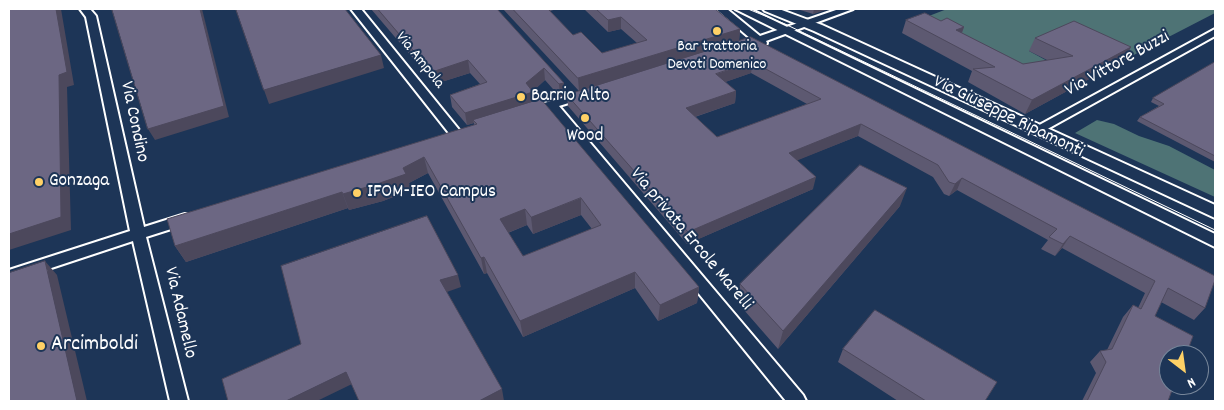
<!DOCTYPE html>
<style>
body{margin:0}
#map{position:relative;width:1224px;height:410px;overflow:hidden;background:#1d3557;font-family:Dekko,sans-serif}
canvas{display:block}
.frame{position:absolute;inset:0;border:10px solid #fff;pointer-events:none}
.north{position:absolute;left:1159px;top:345px;width:50px;height:50px;box-sizing:border-box;background:#1d3557;border:1px solid #77869a;border-radius:50%;rotate:150deg;font-size:14px;font-weight:700;line-height:20px;text-align:center;color:#fff}
.north::after{content:'';display:block;margin:auto;width:18px;height:22px;background:#ffd166;clip-path:polygon(50% 0,100% 100%,50% 72%,0 100%)}
</style>
<div id="map">
<canvas width="1224" height="410"></canvas>
<div class="frame"></div>
<div class="north">N</div>
</div>
<script>
const ctx = document.querySelector('canvas').getContext('2d');
ctx.lineJoin = 'round';
function fillPath(path, color) {
  ctx.fillStyle = color;
  ctx.fill(path, 'evenodd');
}
function stroke(path, color, width, dash) {
  ctx.strokeStyle = color;
  ctx.lineWidth = width;
  ctx.lineCap = dash ? 'butt' : 'round';
  ctx.setLineDash(dash || []);
  ctx.stroke(path);
}
function write(font, color, halo, rows, align = 'center') {
  ctx.font = font + ' Dekko,sans-serif';
  ctx.lineWidth = 4;
  ctx.setLineDash([]);
  ctx.textBaseline = 'middle';
  ctx.strokeStyle = halo;
  ctx.fillStyle = color;
  for (const [text, x, y, turn = 0] of rows) {
    ctx.save();
    ctx.translate(x, y);
    ctx.rotate((+turn || 0) * Math.PI / 180);
    ctx.textAlign = isNaN(turn) ? turn : align;
    if (halo) ctx.strokeText(text, 0, 0);
    ctx.fillText(text, 0, 0);
    ctx.restore();
  }
}
const green = new Path2D(`
 M 947,9 L 1215,9 L 1215,13 L 1124,60 L 1067,33 L 1029,51 L 1051,63 L 1027,74 L 921,19 Z
 M 1097,120 L 1114,124 L 1139,136 L 1169,146 L 1215,170 L 1215,197 L 1075,133 Z`);
const minor = new Path2D(`
 M 80,9 L 90,9 L 96,16 L 144,227 L 185,214 L 190,215 L 192,219 L 190,223 L 146,237 L 188,401 L 170,401 L 133,241 L 9,282 L 9,270 L 130,231 L 86,17 Z
 M 351,9 L 361,9 L 460,131 L 462,134 L 460,137 L 452,137 Z
 M 716,9 L 727,9 L 760,36 L 839,9 L 853,9 L 766,41 L 767,43 L 766,45 L 757,44 L 740,49 L 735,46 L 751,39 Z
 M 1215,29 L 1215,36 L 1042,132 L 1034,132 L 1032,129 Z
 M 584,92 L 588,93 L 590,95 L 588,97 L 559,106 L 803,395 L 806,401 L 786,401 L 549,109 L 530,115 L 524,111 L 526,108 Z`);
const tertiary = new Path2D(`
 M 735,9 L 750,9 L 1215,234 L 1215,247 Z
 M 763,9 L 779,9 L 822,25 L 1215,205 L 1215,218 L 814,31 L 765,11 Z`);
const tram = new Path2D(`
 M 748,9 L 785,24 L 1215,230`);
const wall = new Path2D(`
 M 371,9 L 497,9 L 564,83 L 565,95 L 560,97 L 545,80 L 533,91 L 534,101 L 699,287 L 697,303 L 658,321 L 635,288 L 523,337 L 487,273 L 484,274 L 428,173 L 409,183 L 411,190 L 383,201 L 349,210 L 348,208 L 186,262 L 175,246 L 474,125 L 474,123 L 467,125 L 452,107 L 450,95 L 480,84 L 470,73 L 435,84 ZM 581,215 L 592,229 L 523,256 L 508,233 L 527,225 L 533,234 Z
 M 503,9 L 557,9 L 550,11 L 573,35 L 602,53 L 637,43 L 621,29 L 608,32 L 584,9 L 715,9 L 740,29 L 739,41 L 579,91 Z
 M 797,9 L 828,9 L 813,14 Z
 M 906,20 L 941,21 L 964,27 L 962,33 L 1023,64 L 1047,60 L 1029,51 L 1035,38 L 1131,47 L 1124,60 L 1025,114 L 968,82 L 972,71 L 902,33 Z
 M 751,37 L 1205,308 L 1194,320 L 1161,302 L 1155,316 L 1168,401 L 1082,401 L 1096,373 L 1090,362 L 1100,351 L 1107,350 L 1123,317 L 1133,305 L 1138,308 L 1145,293 L 1062,248 L 1055,256 L 1041,249 L 1048,240 L 957,190 L 949,196 L 944,194 L 933,177 L 858,136 L 797,160 L 813,189 L 687,244 L 568,106 L 567,95 ZM 751,73 L 807,104 L 717,137 L 695,117 L 735,103 L 736,91 L 725,82 Z
 M 1215,62 L 1215,162 L 1137,121 L 1140,117 L 1159,106 L 1151,102 L 1153,98 Z
 M 900,206 L 778,349 L 737,302 L 740,284 Z
 M 843,349 L 985,401 L 898,401 L 838,362 Z`);
const shadedWall = new Path2D(`
 M 56,9 L 61,9 L 74,85 L 67,87 L 71,230 L 9,250 L 9,234 Z
 M 200,9 L 202,9 L 229,117 L 155,140 L 148,129 Z
 M 814,9 L 828,9 L 813,14 Z
 M 621,17 L 621,29 L 608,32 L 608,20 Z
 M 964,27 L 959,40 L 956,30 Z
 M 740,29 L 739,41 L 579,91 L 578,78 Z
 M 1131,47 L 1124,60 L 1025,114 L 1032,100 Z
 M 381,55 L 384,68 L 269,104 L 264,90 Z
 M 468,60 L 470,73 L 435,84 L 432,72 Z
 M 753,62 L 751,73 L 714,86 L 716,74 Z
 M 544,68 L 545,80 L 531,93 L 533,92 L 534,105 L 473,120 L 474,123 L 467,125 L 465,113 L 526,83 Z
 M 564,83 L 565,95 L 560,97 L 559,84 Z
 M 736,91 L 735,103 L 685,120 L 686,108 Z
 M 861,124 L 858,136 L 786,165 L 789,153 Z
 M 424,157 L 428,173 L 409,183 L 411,190 L 383,201 L 349,210 L 343,194 L 403,168 Z
 M 816,177 L 813,189 L 687,244 L 688,232 Z
 M 962,178 L 957,190 L 949,196 L 955,184 Z
 M 907,188 L 900,206 L 778,349 L 783,331 Z
 M 342,192 L 348,208 L 186,262 L 175,246 Z
 M 581,198 L 581,215 L 533,234 L 531,217 Z
 M 525,209 L 527,225 L 502,235 L 500,219 Z
 M 1070,236 L 1062,248 L 1055,256 L 1063,244 Z
 M 484,257 L 487,273 L 484,274 L 481,258 Z
 M 45,261 L 57,275 L 87,401 L 77,401 Z
 M 635,272 L 635,288 L 523,337 L 520,321 Z
 M 458,275 L 461,287 L 444,293 L 440,280 Z
 M 699,287 L 697,303 L 658,321 L 660,305 Z
 M 346,372 L 352,384 L 317,401 L 286,401 Z
 M 502,389 L 504,401 L 479,401 Z`);
const building = new Path2D(`
 M 9,9 L 56,9 L 67,72 L 59,75 L 61,217 L 9,234 Z
 M 112,9 L 200,9 L 224,106 L 148,129 Z
 M 236,9 L 345,9 L 381,55 L 264,90 Z
 M 378,9 L 497,9 L 564,83 L 559,84 L 544,68 L 526,83 L 533,92 L 465,113 L 450,95 L 487,82 L 468,60 L 432,72 Z
 M 513,9 L 548,9 L 573,35 L 581,32 L 602,53 L 647,40 L 621,17 L 608,20 L 596,9 L 715,9 L 740,29 L 578,78 Z
 M 925,13 L 941,21 L 947,18 L 964,27 L 956,30 L 1023,64 L 1073,56 L 1035,38 L 1074,21 L 1131,47 L 1032,100 L 973,69 L 995,67 L 906,20 Z
 M 751,37 L 1215,276 L 1215,280 L 1205,308 L 1168,288 L 1155,316 L 1193,336 L 1186,355 L 1169,355 L 1169,385 L 1174,385 L 1168,401 L 1087,401 L 1106,362 L 1100,351 L 1112,349 L 1133,305 L 1141,309 L 1155,281 L 1070,236 L 1063,244 L 1049,237 L 1057,229 L 962,178 L 955,184 L 949,182 L 938,165 L 861,124 L 789,153 L 816,177 L 688,232 L 567,95 ZM 753,62 L 821,99 L 717,137 L 686,108 L 736,91 L 716,74 Z
 M 1215,62 L 1215,156 L 1140,117 L 1164,104 L 1153,98 Z
 M 541,99 L 699,287 L 660,305 L 635,272 L 520,321 L 484,257 L 481,258 L 424,157 L 403,168 L 406,174 L 377,184 L 343,194 L 342,192 L 175,246 L 167,219 L 477,124 L 473,120 ZM 581,198 L 601,225 L 523,256 L 500,219 L 525,209 L 531,217 Z
 M 860,165 L 907,188 L 783,331 L 740,284 Z
 M 427,216 L 458,275 L 440,280 L 502,389 L 479,401 L 359,401 L 346,372 L 286,401 L 228,401 L 222,379 L 301,344 L 281,266 Z
 M 45,261 L 77,401 L 9,401 L 9,273 Z
 M 875,310 L 997,382 L 985,401 L 926,401 L 843,349 Z`);
const markers = [
 [717,31,5,"#ffd166"],
 [521,97,5,"#ffd166"],
 [585,118,5,"#ffd166"],
 [39,182,5,"#ffd166"],
 [357,193,5,"#ffd166"],
 [41,346,5,"#ffd166"]
];
const farPoinames = [
 ["Bar trattoria",717,48],
 ["Devoti Domenico",717,66]
];
const farStreetnames = [
 ["Via Ampola",419,61,51]
];
const streetNames = [
 ["Via Vittore Buzzi",1118,65,-29],
 ["Via Giuseppe Ripamonti",1008,118,26],
 ["Via Condino",133,122,78],
 ["Via privata Ercole Marelli",690,240,50],
 ["Via Adamello",179,313,77]
];
const poiNames = [
 ["Barrio Alto",531,97],
 ["Wood",585,137,"center"],
 ["Gonzaga",49,182],
 ["IFOM-IEO Campus",367,193]
];
const nearPoinames = [
 ["Arcimboldi",51,346]
];
fillPath(green, '#4e7375');
stroke(minor, '#fff', 4);
stroke(tertiary, '#fff', 4);
fillPath(minor, '#1d3557');
fillPath(tertiary, '#1d3557');
stroke(tram, '#fff', 1);
fillPath(wall, '#5d5971');
fillPath(shadedWall, '#4c485c');
fillPath(building, '#6c6783');
stroke(building, '#4c485c', 1);
for (const [x, y, r, color] of markers) {
  const dot = new Path2D();
  dot.arc(x, y, r, 0, 2 * Math.PI);
  ctx.fillStyle = color;
  ctx.fill(dot);
  stroke(dot, '#1d3557', 2);
}
write('16px', '#fff', '#1d3557', farPoinames);
write('16px', '#fff', '#1d3557', farStreetnames);
write('19px', '#fff', '#1d3557', streetNames);
write('19px', '#fff', '#1d3557', poiNames, 'left');
write('22px', '#fff', '#1d3557', nearPoinames, 'left');
</script>
